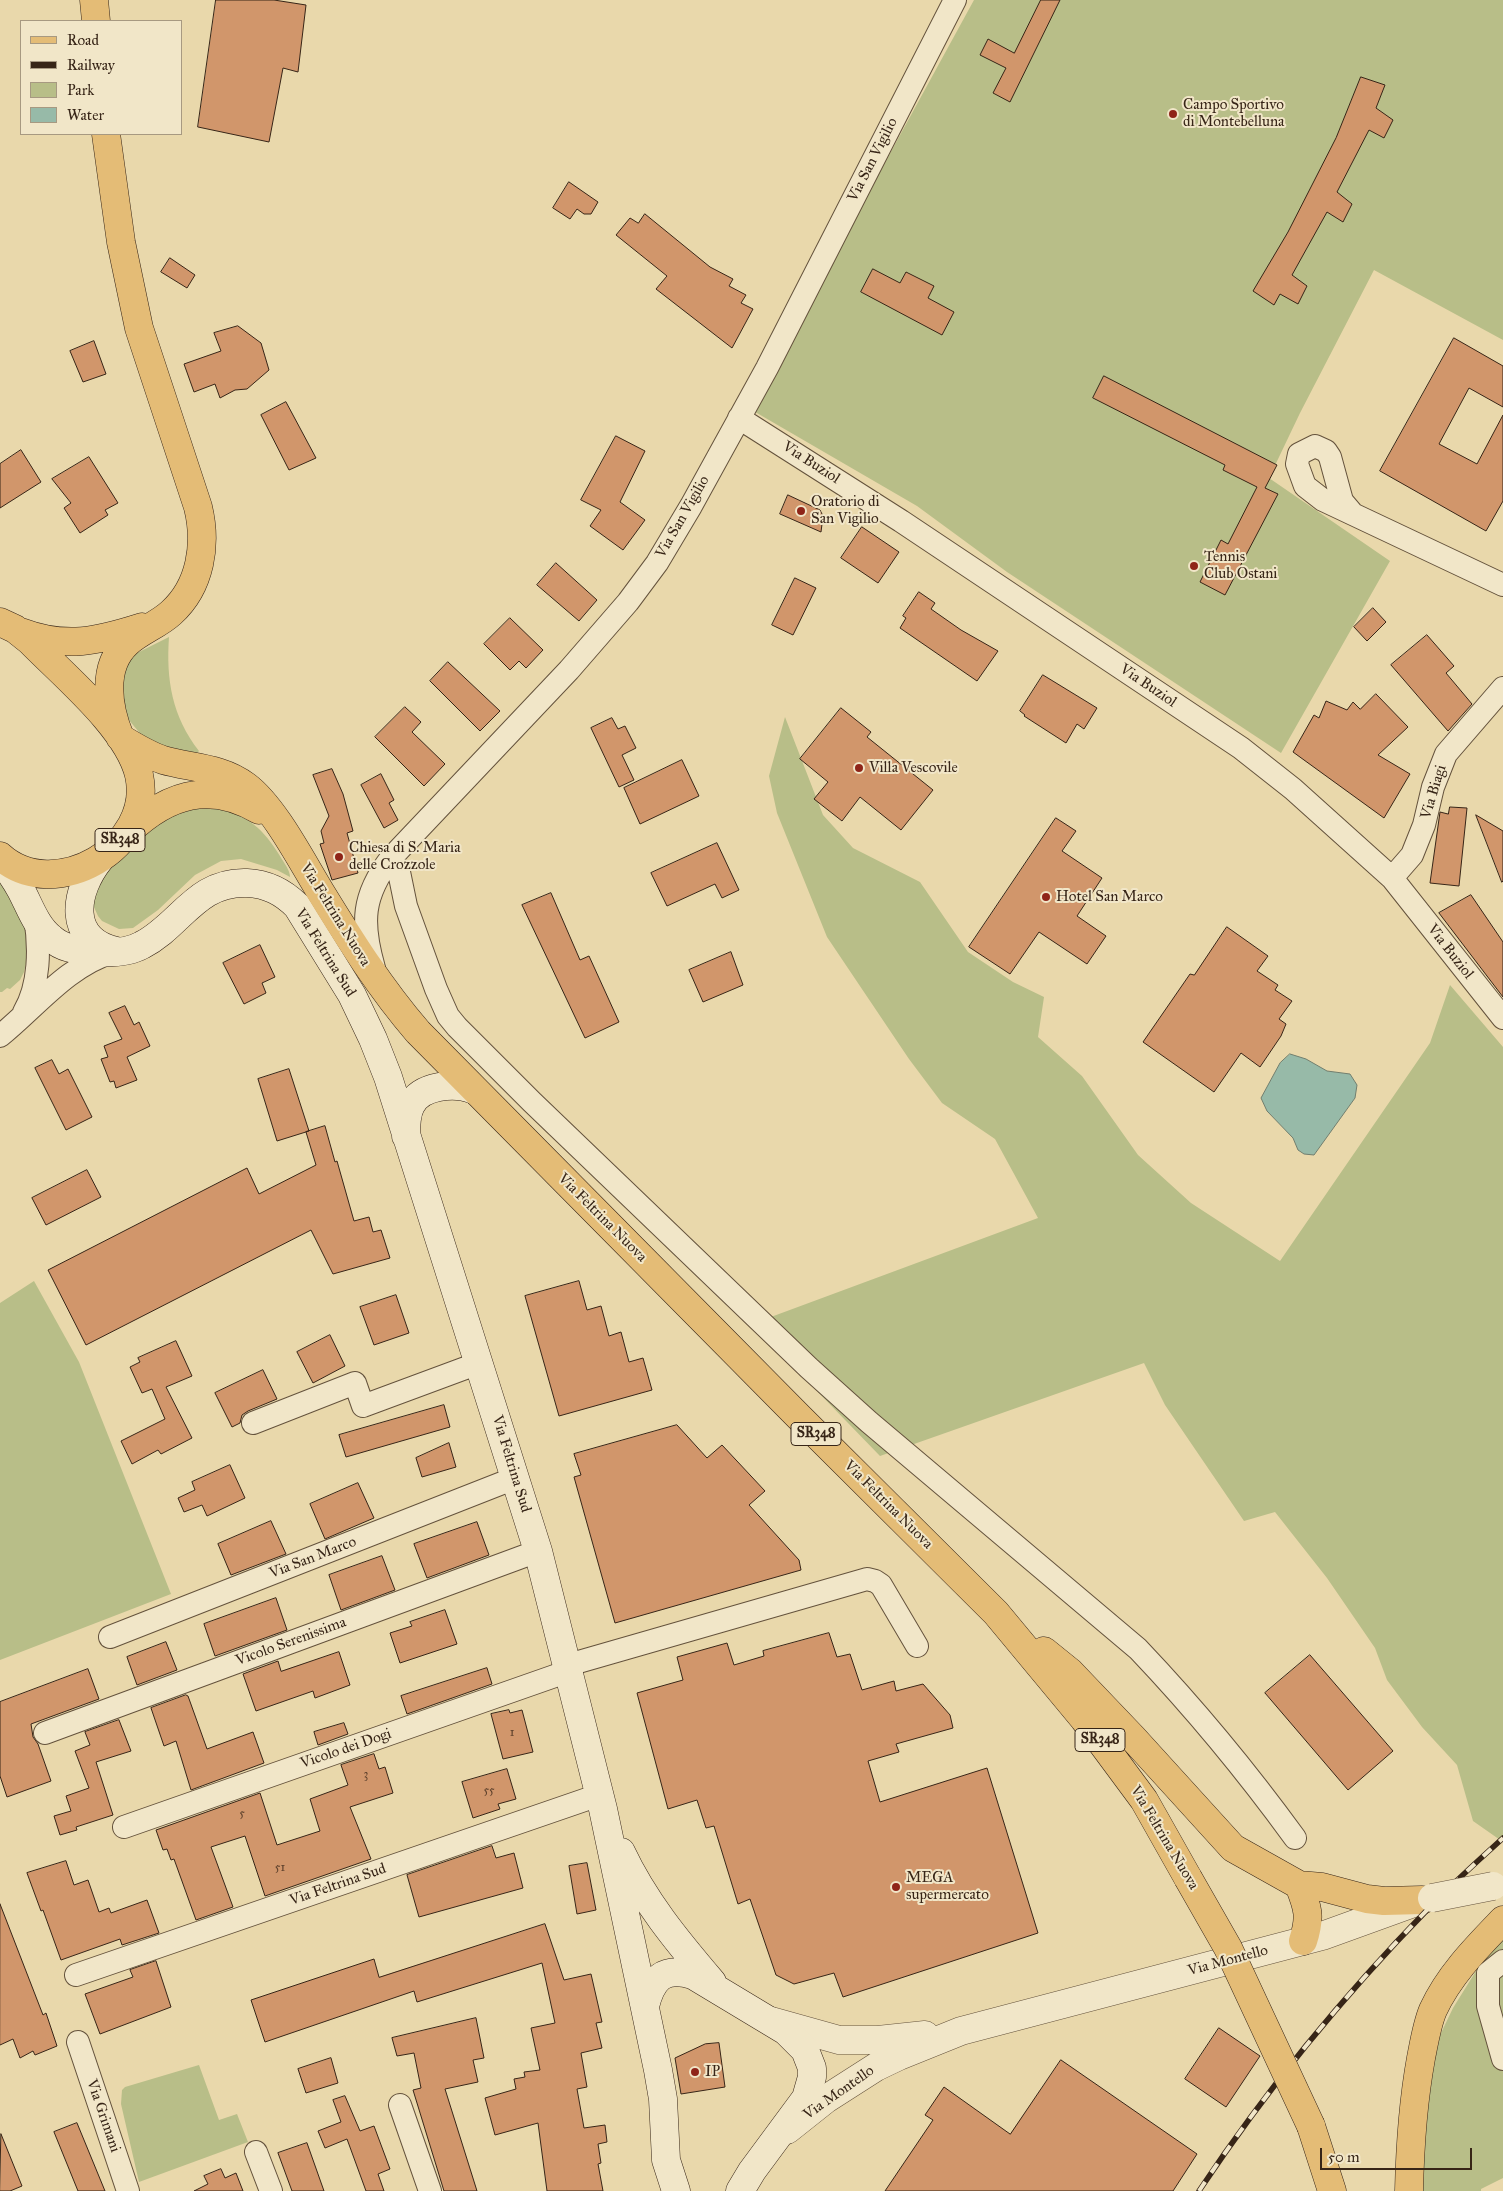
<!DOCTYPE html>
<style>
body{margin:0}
#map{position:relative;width:1503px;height:2191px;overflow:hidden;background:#e9d8ab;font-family:"IM FELL Great Primer",serif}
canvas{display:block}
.legend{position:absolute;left:20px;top:20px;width:162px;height:115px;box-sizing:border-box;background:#f1e6c8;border:1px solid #a79981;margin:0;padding:6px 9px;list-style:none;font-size:15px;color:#372517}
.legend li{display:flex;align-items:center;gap:10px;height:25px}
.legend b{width:25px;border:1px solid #a79981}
.scale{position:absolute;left:1320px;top:2148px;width:152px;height:22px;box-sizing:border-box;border:2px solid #372517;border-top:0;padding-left:6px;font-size:15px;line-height:18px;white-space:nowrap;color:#372517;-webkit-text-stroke:4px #f1e6c8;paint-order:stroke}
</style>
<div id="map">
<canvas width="1503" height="2191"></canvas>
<ul class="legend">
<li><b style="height:6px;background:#e4bc76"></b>Road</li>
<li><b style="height:6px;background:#372517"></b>Railway</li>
<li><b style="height:14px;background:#b8be88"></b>Park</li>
<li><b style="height:14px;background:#97baa8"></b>Water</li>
</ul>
<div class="scale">50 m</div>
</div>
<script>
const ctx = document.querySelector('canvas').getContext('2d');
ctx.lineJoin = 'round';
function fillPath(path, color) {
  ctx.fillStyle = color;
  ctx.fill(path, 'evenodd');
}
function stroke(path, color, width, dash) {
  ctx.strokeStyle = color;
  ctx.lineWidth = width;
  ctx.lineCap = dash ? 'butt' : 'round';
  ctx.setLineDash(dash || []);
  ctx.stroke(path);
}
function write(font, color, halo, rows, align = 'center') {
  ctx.font = font + ' "IM FELL Great Primer",serif';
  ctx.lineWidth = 4;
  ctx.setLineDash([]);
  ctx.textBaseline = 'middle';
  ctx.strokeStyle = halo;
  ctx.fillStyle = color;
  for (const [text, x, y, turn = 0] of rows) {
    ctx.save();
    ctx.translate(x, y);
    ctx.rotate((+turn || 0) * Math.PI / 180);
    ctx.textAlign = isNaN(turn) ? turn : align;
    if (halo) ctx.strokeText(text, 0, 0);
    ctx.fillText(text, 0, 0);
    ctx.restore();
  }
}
const green = new Path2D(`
 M 974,0 L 1503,0 L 1503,340 L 1374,270 L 1300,413 L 1269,478 L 1390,561 L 1281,753 L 1007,572 L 917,506 L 750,409 Z
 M 169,637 C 166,680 172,716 199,751 L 193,757 L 175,754 L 143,737 L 124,714 L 118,700 L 127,663 L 137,653 Z
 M 785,717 L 823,815 L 853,848 L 920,882 L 968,952 L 1013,982 L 1044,997 L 1038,1037 L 1082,1076 L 1138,1155 L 1191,1203 L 1280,1261 L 1430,1043 L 1450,985 L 1503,1047 L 1503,1842 L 1473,1821 L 1457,1765 L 1422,1727 L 1387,1680 L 1375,1648 L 1327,1578 L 1275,1512 L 1244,1521 L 1165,1405 L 1144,1363 L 880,1456 L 752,1324 L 1038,1218 L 995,1139 L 942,1103 L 909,1059 L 827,937 L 777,813 L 769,776 Z
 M 219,806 C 250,819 262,827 280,856 C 284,863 290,870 290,877 L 277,870 L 241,859 L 221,861 L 195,875 L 158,910 L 133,928 L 119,929 L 102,921 L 98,916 L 93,905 L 102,875 L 135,842 L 178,809 Z
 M 0,873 L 25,917 L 28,955 L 24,972 L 20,980 L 10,989 L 7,988 L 2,992 L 0,992 Z
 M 34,1281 L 79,1362 L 171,1594 L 0,1660 L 0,1303 Z
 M 1503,1937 L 1503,2178 L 1481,2189 L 1481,2191 L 1404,2191 L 1430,2056 L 1453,2008 L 1481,1963 Z
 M 199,2065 L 219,2120 L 237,2114 L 248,2142 L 139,2182 L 121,2104 L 122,2090 L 125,2087 Z`);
const water = new Path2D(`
 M 1290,1054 L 1306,1059 L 1327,1071 L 1350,1074 L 1357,1085 L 1355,1098 L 1314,1155 L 1304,1154 L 1298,1150 L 1293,1138 L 1267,1111 L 1261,1098 L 1280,1063 Z`);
const building = new Path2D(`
 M 216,0 L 274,0 L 306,5 L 298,72 L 283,68 L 269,142 L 198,127 Z
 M 1041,0 L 1060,0 L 1010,102 L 993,93 L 1006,68 L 980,55 L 988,39 L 1014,53 Z
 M 1361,77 L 1385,85 L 1376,108 L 1393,120 L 1384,138 L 1369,130 L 1337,192 L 1352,204 L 1343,222 L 1327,212 L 1292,275 L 1307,286 L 1298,304 L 1280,294 L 1274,305 L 1253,291 L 1288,232 L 1336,138 Z
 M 569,182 L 598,202 L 591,214 L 584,214 L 577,209 L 570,219 L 553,208 Z
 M 645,214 L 710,267 L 733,279 L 729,286 L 746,295 L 741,303 L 753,309 L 732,348 L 656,289 L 667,276 L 616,235 L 630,218 L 638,223 Z
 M 170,258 L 195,275 L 187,288 L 161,272 Z
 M 873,269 L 900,283 L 906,272 L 934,286 L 928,298 L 954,312 L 942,335 L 861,292 Z
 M 238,326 L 261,343 L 269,370 L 247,389 L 235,390 L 220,398 L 215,384 L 194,392 L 184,364 L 221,351 L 214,333 Z
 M 1454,338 L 1503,366 L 1503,407 L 1469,388 L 1439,444 L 1477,464 L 1503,415 L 1503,501 L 1486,531 L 1380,471 Z
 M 94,341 L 106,374 L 83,382 L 70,351 Z
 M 1104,376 L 1277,465 L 1265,488 L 1278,494 L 1225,595 L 1200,582 L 1221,540 L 1228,544 L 1257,487 L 1223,470 L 1225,465 L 1093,398 Z
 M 286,402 L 316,458 L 289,470 L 261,415 Z
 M 616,436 L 645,451 L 620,502 L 645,520 L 623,550 L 590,526 L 601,510 L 581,500 Z
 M 21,450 L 41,482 L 0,508 L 0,464 Z
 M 89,457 L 118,503 L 105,510 L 108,515 L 80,533 L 64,508 L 71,503 L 52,479 Z
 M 788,495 L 820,510 L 823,516 L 821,532 L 780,514 Z
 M 862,527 L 899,552 L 878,583 L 841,558 Z
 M 556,563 L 597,600 L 579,621 L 537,585 Z
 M 795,578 L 816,588 L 793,635 L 772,625 Z
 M 919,592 L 935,603 L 931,609 L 961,630 L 998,651 L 977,681 L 900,628 L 906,618 L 903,616 Z
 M 1373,608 L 1386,622 L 1367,641 L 1354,627 Z
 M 510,618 L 543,650 L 526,668 L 519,661 L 510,670 L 484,644 Z
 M 1427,635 L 1454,666 L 1446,673 L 1472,704 L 1448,731 L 1391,665 Z
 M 448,662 L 500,711 L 480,731 L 430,681 Z
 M 1043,675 L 1097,708 L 1084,729 L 1077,724 L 1066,743 L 1024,716 L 1025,715 L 1020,711 Z
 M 1376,694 L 1408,727 L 1378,755 L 1410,774 L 1384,818 L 1293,752 L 1314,715 L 1319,718 L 1326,701 L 1347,710 L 1353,702 L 1360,709 Z
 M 405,707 L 421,722 L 412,732 L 445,764 L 424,786 L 375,737 Z
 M 841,708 L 871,732 L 867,737 L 933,790 L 901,830 L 860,797 L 842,821 L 814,799 L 828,782 L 800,759 Z
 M 612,718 L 618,729 L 625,726 L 636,748 L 622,755 L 634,780 L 619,787 L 591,728 Z
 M 682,760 L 699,796 L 640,824 L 624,788 Z
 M 332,769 L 343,794 L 353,831 L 347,833 L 358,873 L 332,880 L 320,844 L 324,843 L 321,831 L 329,816 L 313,775 Z
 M 381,774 L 394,800 L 389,803 L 398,820 L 384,828 L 361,785 Z
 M 1450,807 L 1467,808 L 1459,886 L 1430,883 L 1440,812 L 1448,814 Z
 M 1476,815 L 1503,831 L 1503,881 L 1502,882 Z
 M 1056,818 L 1076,831 L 1062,851 L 1102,878 L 1077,916 L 1106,936 L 1087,964 L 1039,932 L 1010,974 L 969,947 Z
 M 717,843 L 739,890 L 722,898 L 715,884 L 667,906 L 651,873 Z
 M 551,893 L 580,960 L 589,956 L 619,1022 L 585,1038 L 522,905 Z
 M 1471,895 L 1503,942 L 1503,997 L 1439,913 Z
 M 1227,927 L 1268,956 L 1257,971 L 1278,985 L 1275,990 L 1292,1001 L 1279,1019 L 1286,1024 L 1281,1036 L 1260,1067 L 1241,1053 L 1214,1092 L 1143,1042 L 1190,974 L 1194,975 Z
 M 260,945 L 275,977 L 262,983 L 266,993 L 244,1004 L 223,963 Z
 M 731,952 L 743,985 L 703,1002 L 689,970 Z
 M 125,1006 L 134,1025 L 139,1022 L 150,1046 L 127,1057 L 137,1080 L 116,1088 L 114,1081 L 110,1082 L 101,1059 L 108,1057 L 104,1046 L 122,1039 L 109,1013 Z
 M 52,1060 L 59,1074 L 68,1069 L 92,1117 L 66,1130 L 35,1068 Z
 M 289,1069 L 309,1131 L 277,1141 L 258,1079 Z
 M 325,1126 L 335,1162 L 337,1161 L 354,1221 L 369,1217 L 373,1232 L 381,1230 L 390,1258 L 333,1274 L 311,1230 L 86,1345 L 48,1270 L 247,1168 L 259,1194 L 316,1165 L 306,1132 Z
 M 87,1170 L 101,1197 L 46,1225 L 32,1198 Z
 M 579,1281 L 587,1310 L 601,1306 L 609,1336 L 621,1332 L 629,1362 L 643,1358 L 652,1390 L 559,1416 L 525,1296 Z
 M 396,1295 L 409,1333 L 374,1345 L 360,1307 Z
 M 330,1335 L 345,1366 L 313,1383 L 297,1352 Z
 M 176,1341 L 192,1376 L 166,1387 L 192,1438 L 161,1454 L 158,1450 L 132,1464 L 121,1441 L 165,1419 L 152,1389 L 142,1393 L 130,1367 L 140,1362 L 138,1358 Z
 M 263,1370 L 277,1399 L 248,1411 L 242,1415 L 240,1423 L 232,1427 L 215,1393 Z
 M 444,1405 L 450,1427 L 346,1457 L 339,1435 Z
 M 677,1425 L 707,1458 L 722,1445 L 765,1491 L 749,1505 L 799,1560 L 801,1570 L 615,1623 L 574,1477 L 581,1475 L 574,1454 Z
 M 449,1443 L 456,1467 L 422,1477 L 416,1458 Z
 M 230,1465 L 245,1498 L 207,1516 L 202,1505 L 184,1512 L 178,1498 L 195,1490 L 192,1482 Z
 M 358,1483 L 374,1518 L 325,1539 L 310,1504 Z
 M 271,1521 L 286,1554 L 231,1575 L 218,1544 Z
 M 477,1522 L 489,1555 L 427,1578 L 414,1544 Z
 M 382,1556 L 395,1590 L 341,1610 L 329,1575 Z
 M 276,1598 L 287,1630 L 215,1656 L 204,1624 Z
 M 445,1610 L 457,1644 L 400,1663 L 390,1633 L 412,1626 L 410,1622 Z
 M 829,1633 L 837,1657 L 850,1654 L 862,1690 L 894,1681 L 896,1691 L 923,1684 L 950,1715 L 953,1728 L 896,1744 L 899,1752 L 868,1761 L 880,1802 L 987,1768 L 1038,1933 L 843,1997 L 834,1973 L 794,1984 L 776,1975 L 750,1899 L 738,1904 L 714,1826 L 706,1828 L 697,1800 L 668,1809 L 637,1693 L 683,1680 L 677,1657 L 727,1643 L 734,1665 L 764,1656 L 763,1651 Z
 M 166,1642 L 177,1670 L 137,1685 L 127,1657 Z
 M 339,1652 L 350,1685 L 315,1698 L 313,1691 L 256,1711 L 243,1674 L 278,1661 L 281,1671 Z
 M 1310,1655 L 1393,1751 L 1348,1790 L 1265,1693 Z
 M 487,1668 L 492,1684 L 407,1714 L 401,1696 Z
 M 88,1669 L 99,1699 L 31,1724 L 33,1737 L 38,1744 L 51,1781 L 7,1797 L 0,1776 L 0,1702 Z
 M 186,1695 L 188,1696 L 207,1749 L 253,1732 L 264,1763 L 191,1790 L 176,1741 L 164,1746 L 151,1708 Z
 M 509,1710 L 510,1713 L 522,1710 L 533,1752 L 503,1759 L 491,1714 Z
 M 119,1720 L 131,1751 L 96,1762 L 113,1815 L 76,1827 L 77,1830 L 60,1835 L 54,1816 L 71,1811 L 66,1796 L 89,1788 L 75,1751 L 90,1745 L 85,1732 Z
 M 344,1723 L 348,1734 L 318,1745 L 314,1732 Z
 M 374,1754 L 379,1769 L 385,1767 L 393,1793 L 350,1807 L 371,1859 L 265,1896 L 245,1836 L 211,1847 L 233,1907 L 196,1920 L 174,1859 L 171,1860 L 167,1849 L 163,1850 L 156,1830 L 260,1793 L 277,1845 L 320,1831 L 310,1799 L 348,1785 L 341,1765 Z
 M 507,1769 L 516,1799 L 498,1804 L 500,1809 L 473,1818 L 462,1782 Z
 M 492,1846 L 496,1858 L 514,1853 L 523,1888 L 419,1917 L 407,1875 Z
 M 66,1861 L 74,1885 L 88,1880 L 99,1912 L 109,1908 L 111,1913 L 147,1900 L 159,1933 L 122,1945 L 120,1939 L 61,1960 L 43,1910 L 41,1911 L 27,1873 Z
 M 587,1863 L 596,1910 L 577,1914 L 569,1866 Z
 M 0,1904 L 43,2015 L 46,2013 L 57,2046 L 35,2055 L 33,2051 L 20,2058 L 13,2039 L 0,2045 Z
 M 545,1924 L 564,1980 L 591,1974 L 602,2022 L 596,2023 L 602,2048 L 581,2053 L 587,2087 L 577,2089 L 584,2128 L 605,2125 L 607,2142 L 598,2144 L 601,2163 L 598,2164 L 603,2191 L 547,2191 L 538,2123 L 495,2135 L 485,2098 L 516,2089 L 514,2079 L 525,2077 L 524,2072 L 540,2070 L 531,2028 L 555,2023 L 542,1963 L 417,2002 L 414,1991 L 265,2042 L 251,2000 L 374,1959 L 379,1977 Z
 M 156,1961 L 171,2007 L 100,2034 L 85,1994 L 133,1977 L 130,1970 Z
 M 476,2018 L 484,2058 L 473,2060 L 478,2082 L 445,2089 L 477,2191 L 444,2191 L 413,2090 L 421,2088 L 414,2053 L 397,2056 L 392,2038 Z
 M 1219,2028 L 1260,2056 L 1226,2107 L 1185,2079 Z
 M 719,2043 L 725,2087 L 681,2094 L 675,2058 L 705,2044 Z
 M 331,2058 L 338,2083 L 306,2093 L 298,2069 Z
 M 1061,2060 L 1197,2154 L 1173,2191 L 885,2191 L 933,2120 L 925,2115 L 944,2087 L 1010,2134 Z
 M 345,2096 L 360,2131 L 374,2126 L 390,2169 L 378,2174 L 384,2191 L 366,2191 L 347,2139 L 325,2148 L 318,2131 L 341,2122 L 333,2100 Z
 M 77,2123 L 105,2191 L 78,2191 L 54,2132 Z
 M 1,2134 L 22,2186 L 10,2191 L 0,2191 Z
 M 307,2143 L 324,2191 L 292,2191 L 278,2153 Z
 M 221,2169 L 225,2178 L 236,2173 L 243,2191 L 194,2191 L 208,2184 L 204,2176 Z`);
const minor = new Path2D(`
 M 739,418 L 901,521 L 1241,748 L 1293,789 L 1392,878 L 1503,1018
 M 1353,514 L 1342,501 L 1330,457 L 1326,451 L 1315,446 L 1299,454 L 1297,464 L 1305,486 L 1323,500 L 1503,585
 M 391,858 L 399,872 L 406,906 L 436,989 L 448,1016 L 457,1027 L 532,1102 L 809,1368 L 869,1422 L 1138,1649 C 1195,1709 1247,1772 1295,1838
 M 1392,878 L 1412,855 L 1424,825 L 1433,787 L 1446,754 L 1503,688
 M 374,968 C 361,923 362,896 391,858 L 569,670 L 628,602 L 657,563 L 691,506 L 767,368 L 955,0
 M 24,1012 C 40,985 40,947 35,917
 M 0,1036 C 36,1007 67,966 113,952
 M 253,1423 L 355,1383 L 363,1406 L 479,1363
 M 110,1637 L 515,1478
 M 568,1665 L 867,1579 L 875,1581 L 881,1585 L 917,1646
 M 45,1733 L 538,1551
 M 124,1827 L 569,1671
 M 1503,1961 L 1488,1973 L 1488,2006 L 1503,2059
 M 76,1975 L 599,1795
 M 78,2042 L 128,2191
 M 400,2105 L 430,2191
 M 256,2152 L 271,2191`);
const tertiary = new Path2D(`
 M 771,2021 L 839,2040 L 878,2040 L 925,2035
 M 787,2130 L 826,2099 L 876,2067 L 899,2056 L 961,2031 L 1322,1936 L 1416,1902`);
const secondary = new Path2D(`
 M 0,859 C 8,869 15,879 21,890 C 30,907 36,926 51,938 C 63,949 78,950 94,952 C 109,953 128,953 142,945 C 181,925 196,881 247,883 C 268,884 283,892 297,906 L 352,995 L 373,1039 L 388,1077 L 538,1551 L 603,1809 L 658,2070 L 663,2099 L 666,2160 L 676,2191
 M 100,859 C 74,891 66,940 116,951
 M 406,1136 C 406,1127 406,1114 411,1105 C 421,1085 455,1082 474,1090
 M 621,1852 C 644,1901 677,1941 712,1982
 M 645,2006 C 652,1979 663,1966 693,1975 L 786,2031 L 805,2050 L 812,2068 L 812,2077 L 806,2098 L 752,2171 L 740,2191`);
const primary = new Path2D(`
 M 94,0 L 96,21
 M 106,134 L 121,242 L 139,328 L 198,507 C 207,544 201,586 171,613 C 158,625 140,631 127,643 C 101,667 108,708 120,737
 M 0,622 L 15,629 L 30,641 C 63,675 128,728 139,775 C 155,847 54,905 0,856
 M 21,632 C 66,649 98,641 142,627
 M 122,739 C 135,747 148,755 163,760 C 191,768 221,767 246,786 C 274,807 301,860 320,891 C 350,940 380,988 418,1032 L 799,1417 L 996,1613 L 1084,1719 L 1144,1800 L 1188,1878
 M 129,831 C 168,794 210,781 259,810
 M 1044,1651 L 1070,1672 L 1133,1738 L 1233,1848 L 1299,1885 L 1322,1887 L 1367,1899 L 1384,1901 L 1422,1900
 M 1299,1885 C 1308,1908 1311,1917 1303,1941
 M 1311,2126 L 1332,2191
 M 1409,2191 C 1410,2146 1413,2102 1421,2058 C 1424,2043 1427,2024 1433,2010 C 1449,1975 1477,1947 1503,1920`);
const rail = new Path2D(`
 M 1199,2191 C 1266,2090 1344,1995 1429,1908 C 1452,1884 1478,1861 1503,1838`);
const tertiaryBridge = new Path2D(`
 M 1432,1898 L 1493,1886`);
const primaryBridge = new Path2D(`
 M 1188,1878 L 1228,1948 L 1311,2126`);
const markers = [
 [1173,114,5,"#8f2418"],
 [801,511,5,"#8f2418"],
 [1194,566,5,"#8f2418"],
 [859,768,5,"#8f2418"],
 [339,857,5,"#8f2418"],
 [1046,897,5,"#8f2418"],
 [896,1887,5,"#8f2418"],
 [695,2072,5,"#8f2418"]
];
const numberNames = [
 ["1",512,1733],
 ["3",366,1775],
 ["55",489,1791],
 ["5",242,1814],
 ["51",280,1868]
];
const shields = [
 [120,840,50],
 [816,1434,50],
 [1100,1740,50]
];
const shieldNames = [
 ["SR348",120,840],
 ["SR348",816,1434],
 ["SR348",1100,1740]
];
const poiNames = [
 ["Campo Sportivo",1183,105],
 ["di Montebelluna",1183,122],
 ["Oratorio di",811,502],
 ["San Vigilio",811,519],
 ["Tennis",1204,557],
 ["Club Ostani",1204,574],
 ["Villa Vescovile",869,768],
 ["Chiesa di S. Maria",349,848],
 ["delle Crozzole",349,865],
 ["Hotel San Marco",1056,897],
 ["MEGA",906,1878],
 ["supermercato",906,1895],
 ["IP",705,2072]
];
const streetNames = [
 ["Via San Vigilio",873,160,-63],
 ["Via Buziol",811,463,33],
 ["Via San Vigilio",683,517,-60],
 ["Via Buziol",1148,686,34],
 ["Via Biagi",1434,792,-73],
 ["Via Feltrina Nuova",335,915,58],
 ["Via Buziol",1450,952,52],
 ["Via Feltrina Sud",325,953,58],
 ["Via Feltrina Nuova",602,1218,45],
 ["Via Feltrina Sud",511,1464,73],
 ["Via Feltrina Nuova",888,1505,45],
 ["Via San Marco",313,1558,-21],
 ["Vicolo Serenissima",291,1642,-20],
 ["Vicolo dei Dogi",346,1749,-19],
 ["Via Feltrina Nuova",1164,1838,59],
 ["Via Feltrina Sud",338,1885,-19],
 ["Via Montello",1228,1961,-15],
 ["Via Montello",839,2093,-35],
 ["Via Grimani",103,2116,71]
];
fillPath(green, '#b8be88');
fillPath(water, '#97baa8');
stroke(water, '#717e6e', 1);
fillPath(building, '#d1966b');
stroke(building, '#372517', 1);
stroke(minor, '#64523c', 24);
stroke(tertiary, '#64523c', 29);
stroke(secondary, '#372517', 29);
stroke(primary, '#372517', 29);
stroke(minor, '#f1e6c8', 22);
stroke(tertiary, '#f1e6c8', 28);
stroke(secondary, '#f1e6c8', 28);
stroke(primary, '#e4bc76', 28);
stroke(rail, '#372517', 5.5);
stroke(rail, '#f1e6c8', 4, [11]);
stroke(tertiaryBridge, '#64523c', 29, []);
stroke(primaryBridge, '#372517', 29, []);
stroke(tertiaryBridge, '#f1e6c8', 28);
stroke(primaryBridge, '#e4bc76', 28);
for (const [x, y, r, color] of markers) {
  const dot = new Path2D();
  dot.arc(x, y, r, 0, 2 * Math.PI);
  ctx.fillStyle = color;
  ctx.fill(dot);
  stroke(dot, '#f1e6c8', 2);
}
write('12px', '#5e412c', null, numberNames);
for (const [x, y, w] of shields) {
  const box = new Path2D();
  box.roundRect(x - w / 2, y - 11.5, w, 23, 4);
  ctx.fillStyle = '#f1e6c8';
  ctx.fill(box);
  stroke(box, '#372517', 1);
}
write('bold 14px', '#372517', null, shieldNames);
write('15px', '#372517', '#f1e6c8', poiNames, 'left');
write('15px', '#372517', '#f1e6c8', streetNames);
</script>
